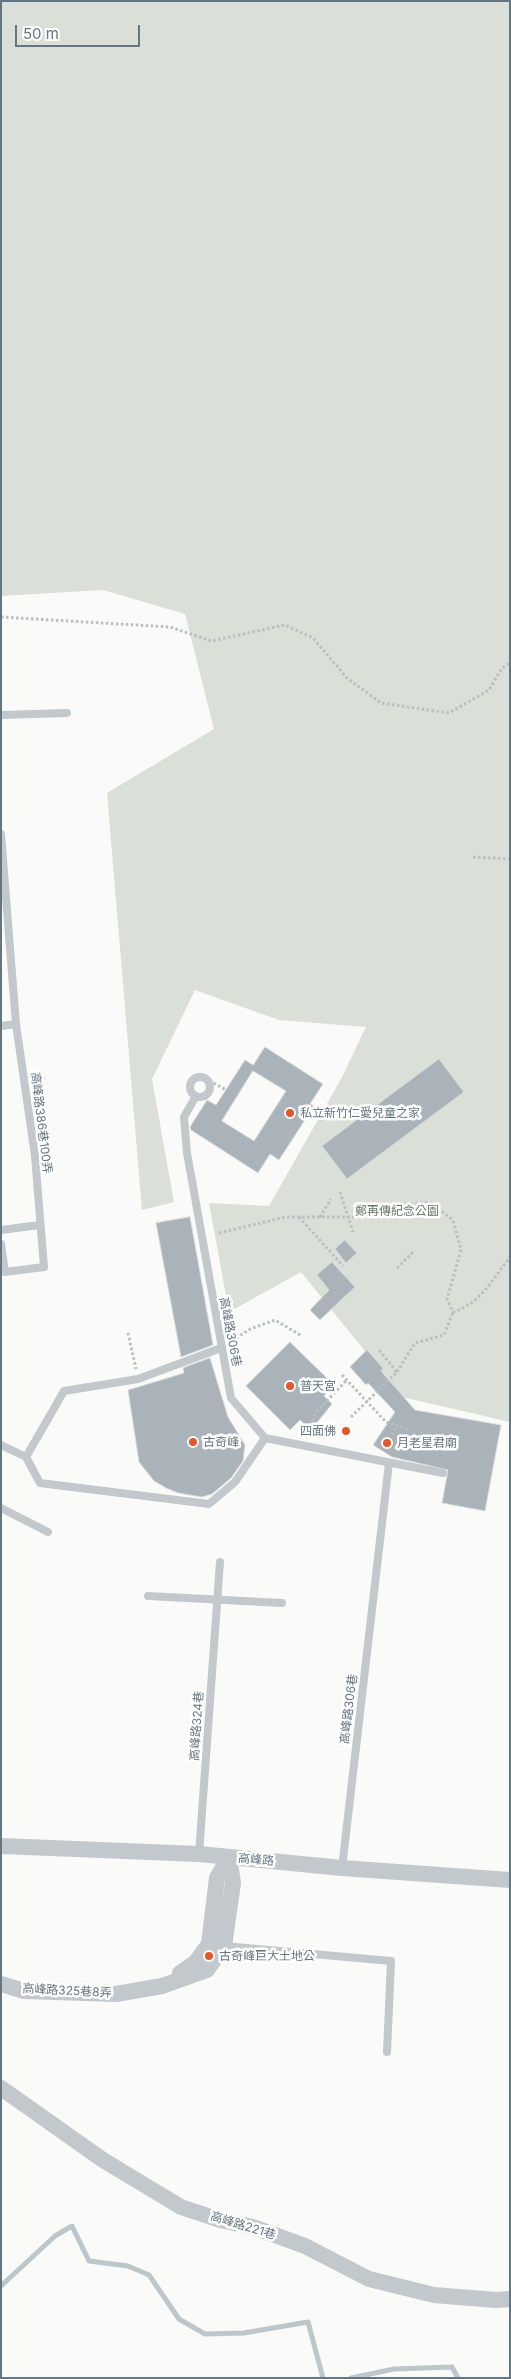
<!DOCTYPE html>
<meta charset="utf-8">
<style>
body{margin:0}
#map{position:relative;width:511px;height:2379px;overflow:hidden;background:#fafaf8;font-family:Inter,sans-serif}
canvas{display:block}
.frame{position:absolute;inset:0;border:2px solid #657683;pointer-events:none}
.scale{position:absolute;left:15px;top:25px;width:125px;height:22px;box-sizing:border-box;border:2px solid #657683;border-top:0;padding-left:6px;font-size:15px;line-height:18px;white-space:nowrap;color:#657683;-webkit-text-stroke:4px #fff;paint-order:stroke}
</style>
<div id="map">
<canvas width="511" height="2379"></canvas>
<div class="frame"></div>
<div class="scale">50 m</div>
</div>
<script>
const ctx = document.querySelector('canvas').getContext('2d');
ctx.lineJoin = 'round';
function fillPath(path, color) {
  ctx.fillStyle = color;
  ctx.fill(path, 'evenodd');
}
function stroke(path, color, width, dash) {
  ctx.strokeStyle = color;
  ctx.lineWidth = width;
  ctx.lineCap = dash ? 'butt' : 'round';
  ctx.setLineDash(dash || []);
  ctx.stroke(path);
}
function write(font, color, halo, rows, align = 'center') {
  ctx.font = font + ' Inter,"Noto Sans TC",sans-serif';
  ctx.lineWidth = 5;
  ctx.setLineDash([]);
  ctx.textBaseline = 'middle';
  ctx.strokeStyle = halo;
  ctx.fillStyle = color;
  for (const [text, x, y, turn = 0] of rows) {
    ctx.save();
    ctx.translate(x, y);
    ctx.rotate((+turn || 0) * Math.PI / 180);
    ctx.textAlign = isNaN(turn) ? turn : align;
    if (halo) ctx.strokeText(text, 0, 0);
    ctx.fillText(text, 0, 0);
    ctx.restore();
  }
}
const green = new Path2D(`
 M 1,1 L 510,1 L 510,1422 L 402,1397 L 301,1272 L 229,1312 L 209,1203 L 269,1206 L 341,1079 L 366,1027 L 279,1020 L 195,990 L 152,1079 L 174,1202 L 142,1210 L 107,793 L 214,729 L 185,614 L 103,590 L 1,596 Z`);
const stream = new Path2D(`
 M 1,2286 L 55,2236 L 72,2226 L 89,2261 L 128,2266 L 149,2275 L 179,2319 L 205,2334 L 244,2333 L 308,2322 L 323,2378
 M 351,2378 L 394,2369 L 452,2367 L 458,2378`);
const building = new Path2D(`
 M 265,1047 L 323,1084 L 310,1104 L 314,1106 L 279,1160 L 270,1154 L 258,1173 L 191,1130 L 190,1127 L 207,1100 L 216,1105 L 245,1060 L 253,1065 ZM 253,1071 L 286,1091 L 254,1141 L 222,1121 Z
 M 439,1059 L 464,1092 L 347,1179 L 322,1146 Z
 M 190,1217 L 213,1345 L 181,1357 L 156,1223 Z
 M 345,1240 L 357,1253 L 346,1263 L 335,1249 Z
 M 332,1262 L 355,1287 L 320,1320 L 310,1310 L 329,1290 L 317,1275 Z
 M 290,1342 L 334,1385 L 324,1396 L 332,1404 L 311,1430 L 300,1420 L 290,1430 L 246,1386 Z
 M 367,1350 L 383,1368 L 381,1371 L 415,1410 L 501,1425 L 485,1511 L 442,1503 L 448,1470 L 392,1457 L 373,1445 L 395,1412 L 368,1383 L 366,1385 L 350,1367 Z
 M 210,1358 L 228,1417 L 245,1445 L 243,1461 L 231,1478 L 212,1494 L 202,1497 L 178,1493 L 166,1488 L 154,1481 L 139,1462 L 128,1390 L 184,1373 L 183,1368 Z`);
const path = new Path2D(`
 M 1,617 L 170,627 L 211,641 L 285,625 L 313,638 L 347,678 L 381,703 L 449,713 L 489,690 L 502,668 L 510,663
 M 473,857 L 510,859
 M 205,1078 L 226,1090
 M 340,1192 L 353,1232
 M 299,1217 L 343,1266
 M 320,1217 L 331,1199
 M 219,1233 L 286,1217 L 354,1217 L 388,1206 L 430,1202 L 453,1220 L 461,1250 L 447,1299 L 453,1312 C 480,1304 493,1279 510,1257
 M 397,1268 L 413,1252
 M 128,1333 L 136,1369
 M 232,1341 L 250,1329 L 275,1320 L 302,1336
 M 397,1372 L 415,1343 L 444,1335 L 453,1312
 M 342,1375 L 386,1422 L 410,1430
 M 351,1417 L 397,1372 L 378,1349
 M 313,1421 L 315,1413 L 347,1380
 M 392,1435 L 397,1426`);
const lane = new Path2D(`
 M 1,715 L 67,713
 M 1,834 L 16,1024 L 35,1156 L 44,1267 L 5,1272 L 1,1244
 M 1,1026 L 16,1024
 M190 1087a10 10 0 1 1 20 0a10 10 0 1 1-20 0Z
 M 196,1096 L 184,1117 L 187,1153 L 231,1398 L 265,1438 L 443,1473
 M 1,1230 L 40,1225
 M 1,1445 L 26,1457 L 64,1391 L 138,1379 L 221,1348
 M 26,1457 L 40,1483 L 209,1504 L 235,1482 L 265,1438
 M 1,1508 L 48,1532
 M 148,1596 L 282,1603
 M 199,1854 L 220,1562
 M 342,1868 L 389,1463
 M 224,1946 L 391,1961 L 387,2052`);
const street = new Path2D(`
 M 1,1846 L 199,1854 L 342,1868 L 510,1880
 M 180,1973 L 196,1962 L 209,1944 L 217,1878 L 229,1857
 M 1,1984 L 24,1991 L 116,1994 L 162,1986 L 207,1970 L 224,1946 L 233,1883 L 229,1857
 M 1,2088 L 103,2160 L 181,2207 L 220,2220 L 253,2227 L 305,2246 L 369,2279 L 434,2295 L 496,2300 L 510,2299`);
const markers = [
 [290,1113,5,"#e4572e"],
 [290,1386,5,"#e4572e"],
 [346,1431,5,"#e4572e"],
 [193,1442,5,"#e4572e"],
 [387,1443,5,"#e4572e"],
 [209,1956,5,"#e4572e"]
];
const poiNames = [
 ["私立新竹仁愛兒童之家",300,1113],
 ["普天宮",300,1386],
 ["四面佛",336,1431,"right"],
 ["古奇峰",203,1442],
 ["月老星君廟",397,1443],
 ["古奇峰巨大土地公",219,1956]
];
const streetNames = [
 ["高峰路386巷100弄",41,1123,83],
 ["高峰路306巷",230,1332,79],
 ["高峰路306巷",349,1709,-83],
 ["高峰路324巷",197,1726,-86],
 ["高峰路",256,1860,5],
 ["高峰路325巷8弄",67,1991,3],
 ["高峰路221巷",243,2226,17]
];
const parkNames = [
 ["鄭再傳紀念公園",397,1211]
];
fillPath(green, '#dadfd7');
stroke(stream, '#bbc7cb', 5);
fillPath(building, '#aab3b9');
stroke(building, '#dcdcda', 1);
stroke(path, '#bbbfc2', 3, [2.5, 2.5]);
stroke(lane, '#c3c8cc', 8);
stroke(street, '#c3c8cc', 16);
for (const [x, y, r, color] of markers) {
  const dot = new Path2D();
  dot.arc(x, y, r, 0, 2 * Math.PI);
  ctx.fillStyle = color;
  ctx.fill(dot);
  stroke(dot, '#fff', 2);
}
write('12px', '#657683', '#fff', poiNames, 'left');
write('12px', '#657683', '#fff', streetNames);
write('12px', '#687a64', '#fff', parkNames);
</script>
